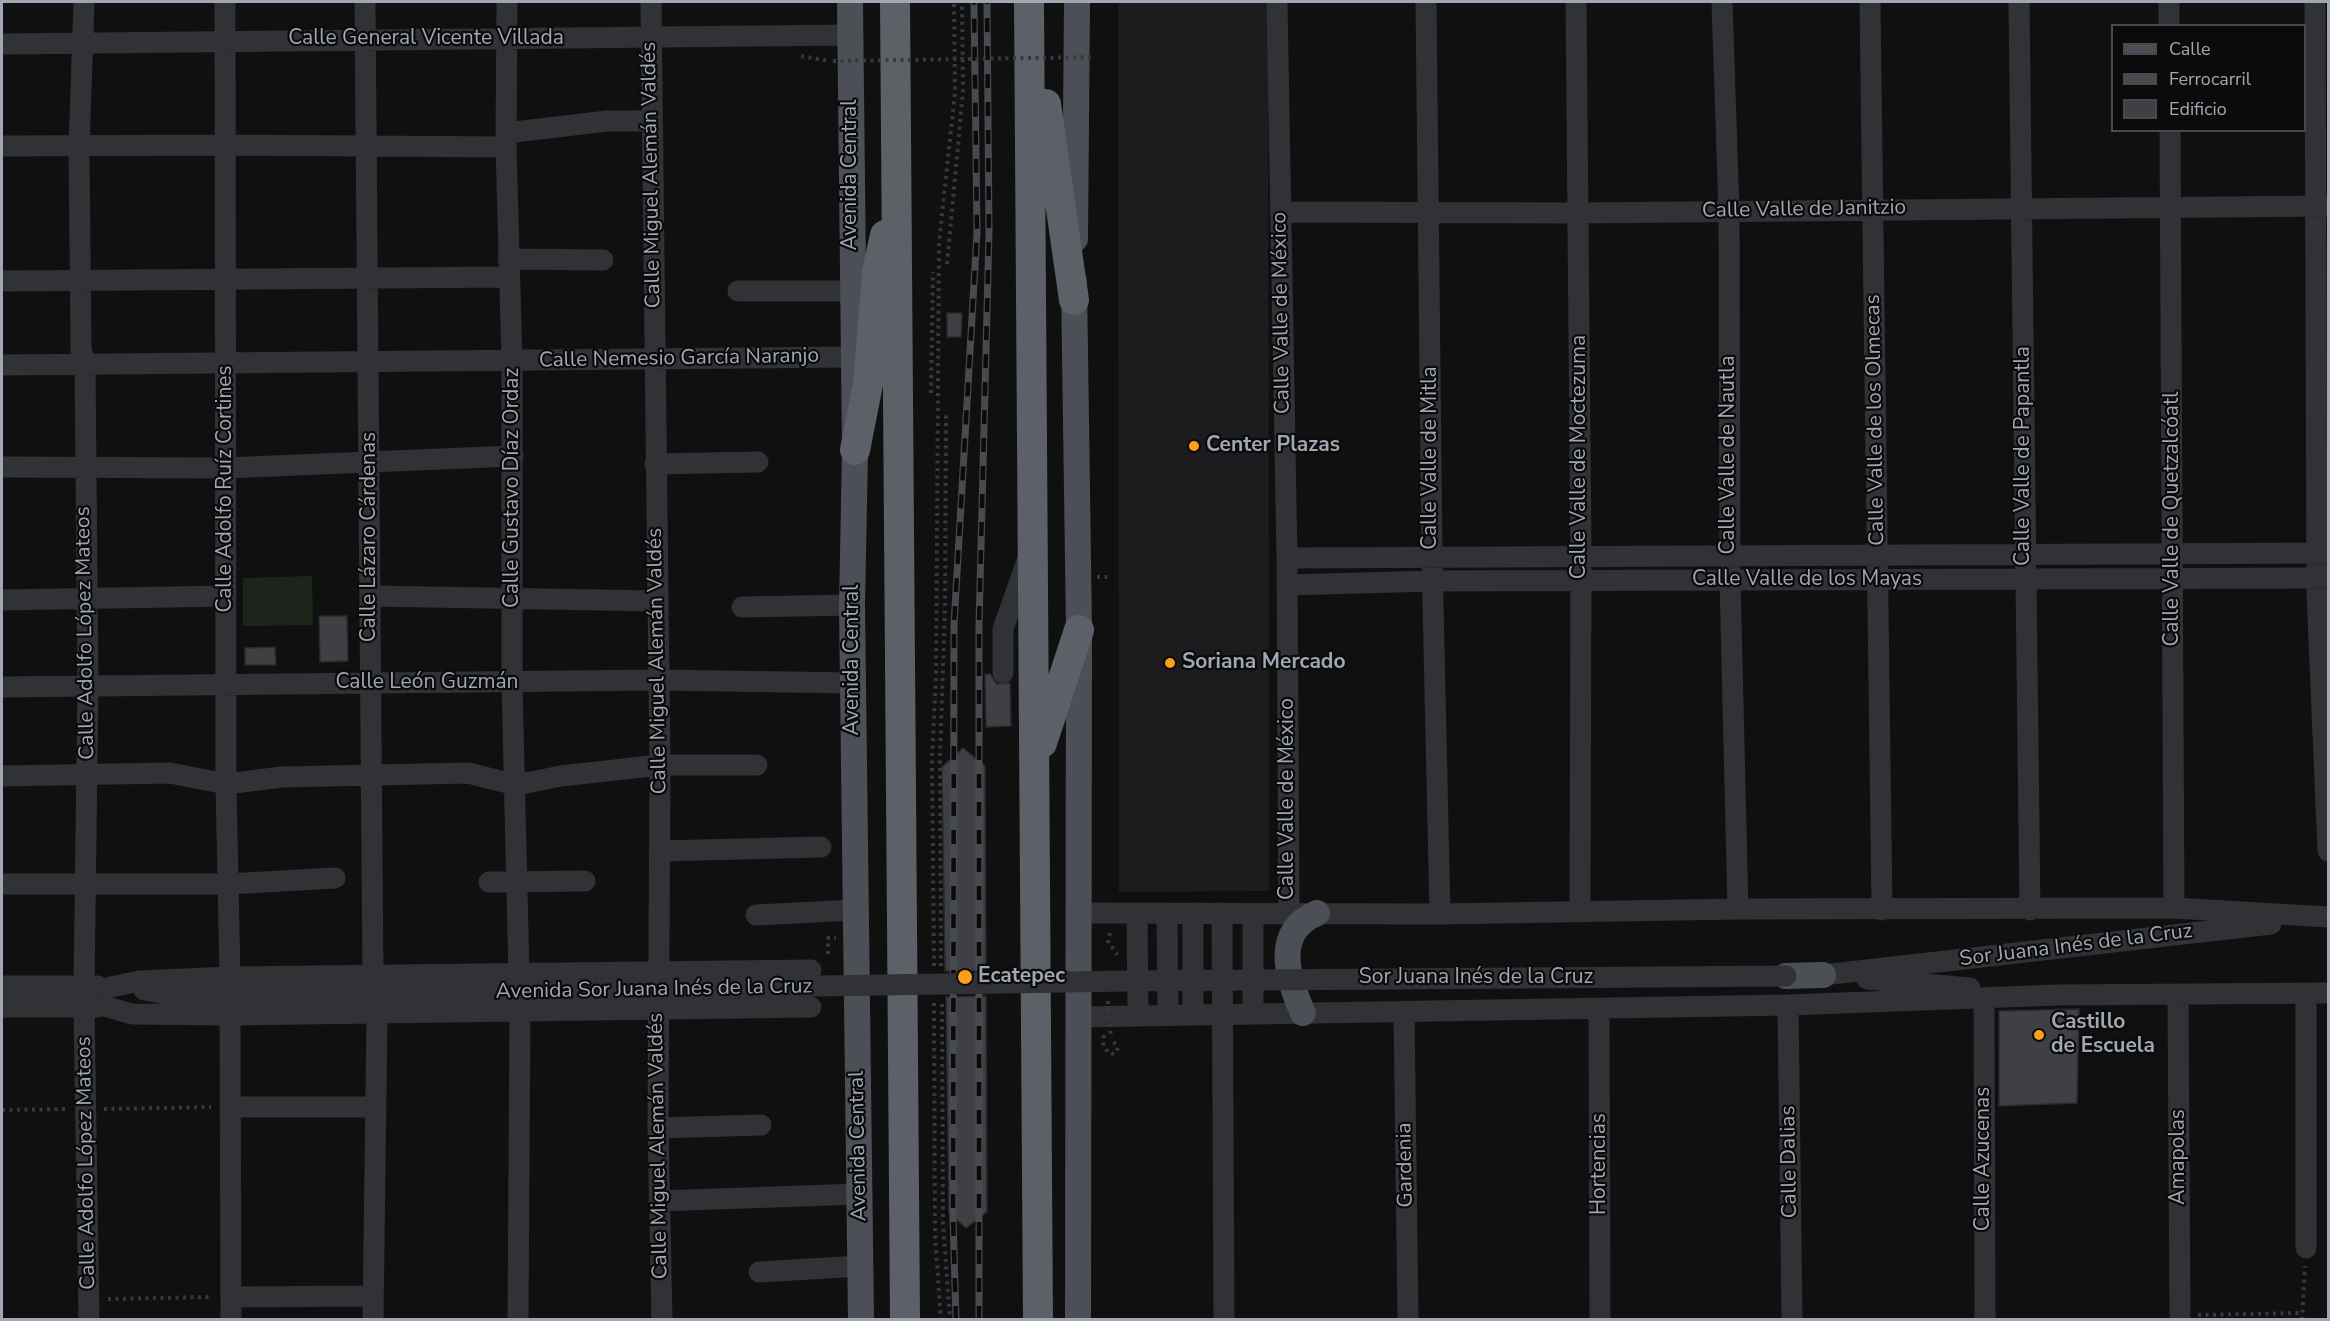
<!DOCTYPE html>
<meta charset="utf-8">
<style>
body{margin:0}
#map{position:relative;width:2330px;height:1321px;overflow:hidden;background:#101011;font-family:"Nunito Sans",sans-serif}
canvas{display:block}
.frame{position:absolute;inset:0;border:3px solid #a0a7b3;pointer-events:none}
.legend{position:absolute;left:2111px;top:24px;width:195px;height:108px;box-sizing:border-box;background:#0b0b0c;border:2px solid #47494f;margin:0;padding:8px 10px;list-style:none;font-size:18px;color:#a0a7b3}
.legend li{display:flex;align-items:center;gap:12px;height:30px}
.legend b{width:30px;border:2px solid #47494f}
</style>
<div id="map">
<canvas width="2330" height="1321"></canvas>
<div class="frame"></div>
<ul class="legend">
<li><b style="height:8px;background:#4c4f55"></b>Calle</li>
<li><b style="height:8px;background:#474a4f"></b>Ferrocarril</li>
<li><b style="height:16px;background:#3e4044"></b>Edificio</li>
</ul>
</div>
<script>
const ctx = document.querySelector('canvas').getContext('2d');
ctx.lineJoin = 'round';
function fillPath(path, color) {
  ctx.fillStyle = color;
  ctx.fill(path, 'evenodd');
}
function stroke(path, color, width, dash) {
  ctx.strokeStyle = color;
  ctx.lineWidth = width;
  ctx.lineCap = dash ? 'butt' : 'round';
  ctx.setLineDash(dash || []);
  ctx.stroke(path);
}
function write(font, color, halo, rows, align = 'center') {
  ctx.font = font + ' "Nunito Sans",sans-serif';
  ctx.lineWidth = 4.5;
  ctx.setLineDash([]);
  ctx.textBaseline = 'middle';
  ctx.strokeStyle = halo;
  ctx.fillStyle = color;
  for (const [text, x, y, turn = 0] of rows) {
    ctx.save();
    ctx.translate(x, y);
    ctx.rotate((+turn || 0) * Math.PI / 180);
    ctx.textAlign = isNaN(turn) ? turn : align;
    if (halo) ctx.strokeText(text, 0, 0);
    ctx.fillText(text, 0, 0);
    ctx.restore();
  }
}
const built = new Path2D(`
 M 1118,2 L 1268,2 L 1269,891 L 1119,892 Z`);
const green = new Path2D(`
 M 312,576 L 313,625 L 243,626 L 243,578 Z`);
const building = new Path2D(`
 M 947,313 L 962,313 L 961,337 L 947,337 Z
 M 319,616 L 347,616 L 348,661 L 320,662 Z
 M 275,647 L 276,665 L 245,665 L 245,648 Z
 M 985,674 L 990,674 L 997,684 L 1010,683 L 1011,726 L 986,727 Z
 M 963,748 L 985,766 L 986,971 L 945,971 L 942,767 Z
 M 986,996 L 987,1212 L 966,1228 L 949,1213 L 946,997 Z
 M 2079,1009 L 2077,1103 L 1999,1106 L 1999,1011 Z`);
const path = new Path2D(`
 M 801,56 L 829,61
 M 947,264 L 963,91 L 962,2
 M 931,393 L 933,272
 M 1097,577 L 1112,577
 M 1110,933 L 1108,941 L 1117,955
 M 828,954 L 828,938 L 836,938
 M 934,966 L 932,759 L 936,676 L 939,243 L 955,92 L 954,2
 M 941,966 L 940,758 L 945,607 L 946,415
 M 934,1003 L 935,1235 L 941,1320
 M 942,1004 L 943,1224 L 950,1320
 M 1104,1035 L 1103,1043 L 1108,1053 L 1115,1054 L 1118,1048 L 1111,1038
 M 104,1109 L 211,1107
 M 2,1110 L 67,1109
 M 108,1299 L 212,1297
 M 2198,1315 L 2302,1313
 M 2302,1320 L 2305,1266`);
const minor = new Path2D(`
 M 84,2 L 79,147 L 81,349 L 85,364 L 88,685 L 84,985
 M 225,2 L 226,784 L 230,977
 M 365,2 L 373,977
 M 507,2 L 506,147 L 512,361 L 512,684 L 519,975
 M 651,2 L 660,765 L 658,1128 L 662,1320
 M 1277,2 L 1287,558 L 1289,913
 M 1426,2 L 1432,557 L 1440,914
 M 1576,2 L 1581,557 L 1580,912
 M 1722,2 L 1729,211 L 1730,580 L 1738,909
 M 1870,2 L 1882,910
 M 2019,2 L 2030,910
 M 2169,2 L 2169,26
 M 2315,2 L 2317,593 L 2328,851
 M 2,44 L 850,35
 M 2170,130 L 2174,908
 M 506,133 L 607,121 L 652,121
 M 2,146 L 225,145 L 506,147
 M 1280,212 L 1578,213 L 2328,206
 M 508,259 L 603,260
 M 2,281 L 508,277
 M 738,291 L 852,291
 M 2,365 L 853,357
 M 655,464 L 758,462
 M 2,467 L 225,468 L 513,456
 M 1287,558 L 2328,553
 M 1287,585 L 1432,581 L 2328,578
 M 371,596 L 657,601
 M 2,600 L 226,596
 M 742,607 L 852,605
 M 1003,673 L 1003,629 L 1027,561
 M 2,687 L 658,680 L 853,683
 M 2,776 L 170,773 L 226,784 L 282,777 L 468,773 L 516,785 L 561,776 L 660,765 L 757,765
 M 659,851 L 821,847
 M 489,882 L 585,881
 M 2,884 L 228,884 L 335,878
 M 1078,913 L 1440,914 L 1738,909 L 2174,908 L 2328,917
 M 1137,913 L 1138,1015
 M 1167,913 L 1168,1015
 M 1193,913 L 1193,1014
 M 1222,913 L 1224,1320
 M 1253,914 L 1253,1013
 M 756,915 L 855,910
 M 1823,975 L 2271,924
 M 1867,979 L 1970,988
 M 2,986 L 98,986
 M 111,987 L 139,981 L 230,977 L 811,970
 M 144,990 L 180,996 L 200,996
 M 2178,994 L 2180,1320
 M 1984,999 L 1985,1320
 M 1788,1005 L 1792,1320
 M 104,1006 L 132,1014 L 230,1015 L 811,1007
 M 2,1007 L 97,1007
 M 84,1007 L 89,1320
 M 1599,1008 L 1600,1320
 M 1404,1011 L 1408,1320
 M 230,1015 L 231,1320
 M 1078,1017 L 1788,1005 L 2058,995 L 2328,993
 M 231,1107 L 376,1107
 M 658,1128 L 761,1125
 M 659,1201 L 859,1194
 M 2306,1248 L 2306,994
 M 759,1272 L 861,1266
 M 231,1297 L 373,1296
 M 373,1320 L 377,1014
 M 518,1320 L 520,1012`);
const major = new Path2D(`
 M 850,2 L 855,450 L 852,605 L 861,1320
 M 1075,239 L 1077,2
 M 1074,282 L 1079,630 L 1078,1320
 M 1786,976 L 1823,975
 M 1303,1013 C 1287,977 1273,932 1317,913`);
const highway = new Path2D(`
 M 895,2 L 905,1320
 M 1029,2 L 1038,1320
 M 1046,104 L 1074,300
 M 855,450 L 868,384 L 877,272 L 885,235
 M 1042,743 L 1079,630`);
const rail = new Path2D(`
 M 956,1320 L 953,1217 L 954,625 L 977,232 L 974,2
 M 979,1320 L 979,625 L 989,233 L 987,2`);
const pathBridge = new Path2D(`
 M 833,61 L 1095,57
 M 1108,1001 L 1111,1038`);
const minorBridge = new Path2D(`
 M 200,996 L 1128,981 L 1786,976`);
const markers = [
 [1194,446,6,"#fb9d1d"],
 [1170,663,6,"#fb9d1d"],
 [965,977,8,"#fb9d1d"],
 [2039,1035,6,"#fb9d1d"]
];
const streetNames = [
 ["Calle General Vicente Villada",426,39],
 ["Calle Miguel Alemán Valdés",652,175,-91],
 ["Avenida Central",851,175,-90],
 ["Calle Valle de Janitzio",1804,210,-1],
 ["Calle Valle de México",1282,313,-91],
 ["Calle Nemesio García Naranjo",679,359,-1],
 ["Calle Valle de los Olmecas",1876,420,-91],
 ["Calle Valle de Nautla",1729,455,-90],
 ["Calle Valle de Papantla",2024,456,-90],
 ["Calle Valle de Moctezuma",1580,457,-90],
 ["Calle Valle de Mitla",1431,458,-90],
 ["Calle Gustavo Díaz Ordaz",513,488,-90],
 ["Calle Adolfo Ruíz Cortines",226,489,-90],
 ["Calle Valle de Quetzalcóatl",2173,519,-90],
 ["Calle Lázaro Cárdenas",370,537,-90],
 ["Calle Valle de los Mayas",1807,580],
 ["Calle Adolfo López Mateos",86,633,-91],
 ["Avenida Central",853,660,-90],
 ["Calle Miguel Alemán Valdés",658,661,-91],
 ["Calle León Guzmán",427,683],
 ["Calle Valle de México",1288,799,-90],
 ["Sor Juana Inés de la Cruz",2076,946,-7],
 ["Sor Juana Inés de la Cruz",1476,978],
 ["Avenida Sor Juana Inés de la Cruz",654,990,-1],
 ["Calle Miguel Alemán Valdés",659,1146,-91],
 ["Avenida Central",859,1146,-91],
 ["Amapolas",2179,1157,-90],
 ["Calle Azucenas",1984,1159,-90],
 ["Calle Dalias",1790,1162,-91],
 ["Calle Adolfo López Mateos",87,1163,-91],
 ["Hortencias",1600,1164,-90],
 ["Gardenia",1406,1165,-91]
];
const poiNames = [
 ["Center Plazas",1206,446],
 ["Soriana Mercado",1182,663],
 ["Ecatepec",978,977],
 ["Castillo",2051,1023],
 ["de Escuela",2051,1047]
];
fillPath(built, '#1c1c1e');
fillPath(green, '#1c241c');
fillPath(building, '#3e4044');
stroke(building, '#292a2d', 1.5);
stroke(path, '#36393d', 4, [3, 4.5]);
stroke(minor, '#303236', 21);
stroke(major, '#4c4f55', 26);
stroke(highway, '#5c6067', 30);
stroke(rail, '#474a4f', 7);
stroke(rail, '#0b0b0c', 4.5, [14]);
stroke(pathBridge, '#36393d', 4, [3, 4.5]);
stroke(minorBridge, '#303236', 21);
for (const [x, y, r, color] of markers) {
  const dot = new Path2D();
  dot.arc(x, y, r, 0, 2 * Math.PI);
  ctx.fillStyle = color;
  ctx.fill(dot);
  stroke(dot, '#0b0b0c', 2);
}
write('21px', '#a0a7b3', '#0b0b0c', streetNames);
write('bold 21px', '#a0a7b3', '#0b0b0c', poiNames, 'left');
</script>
